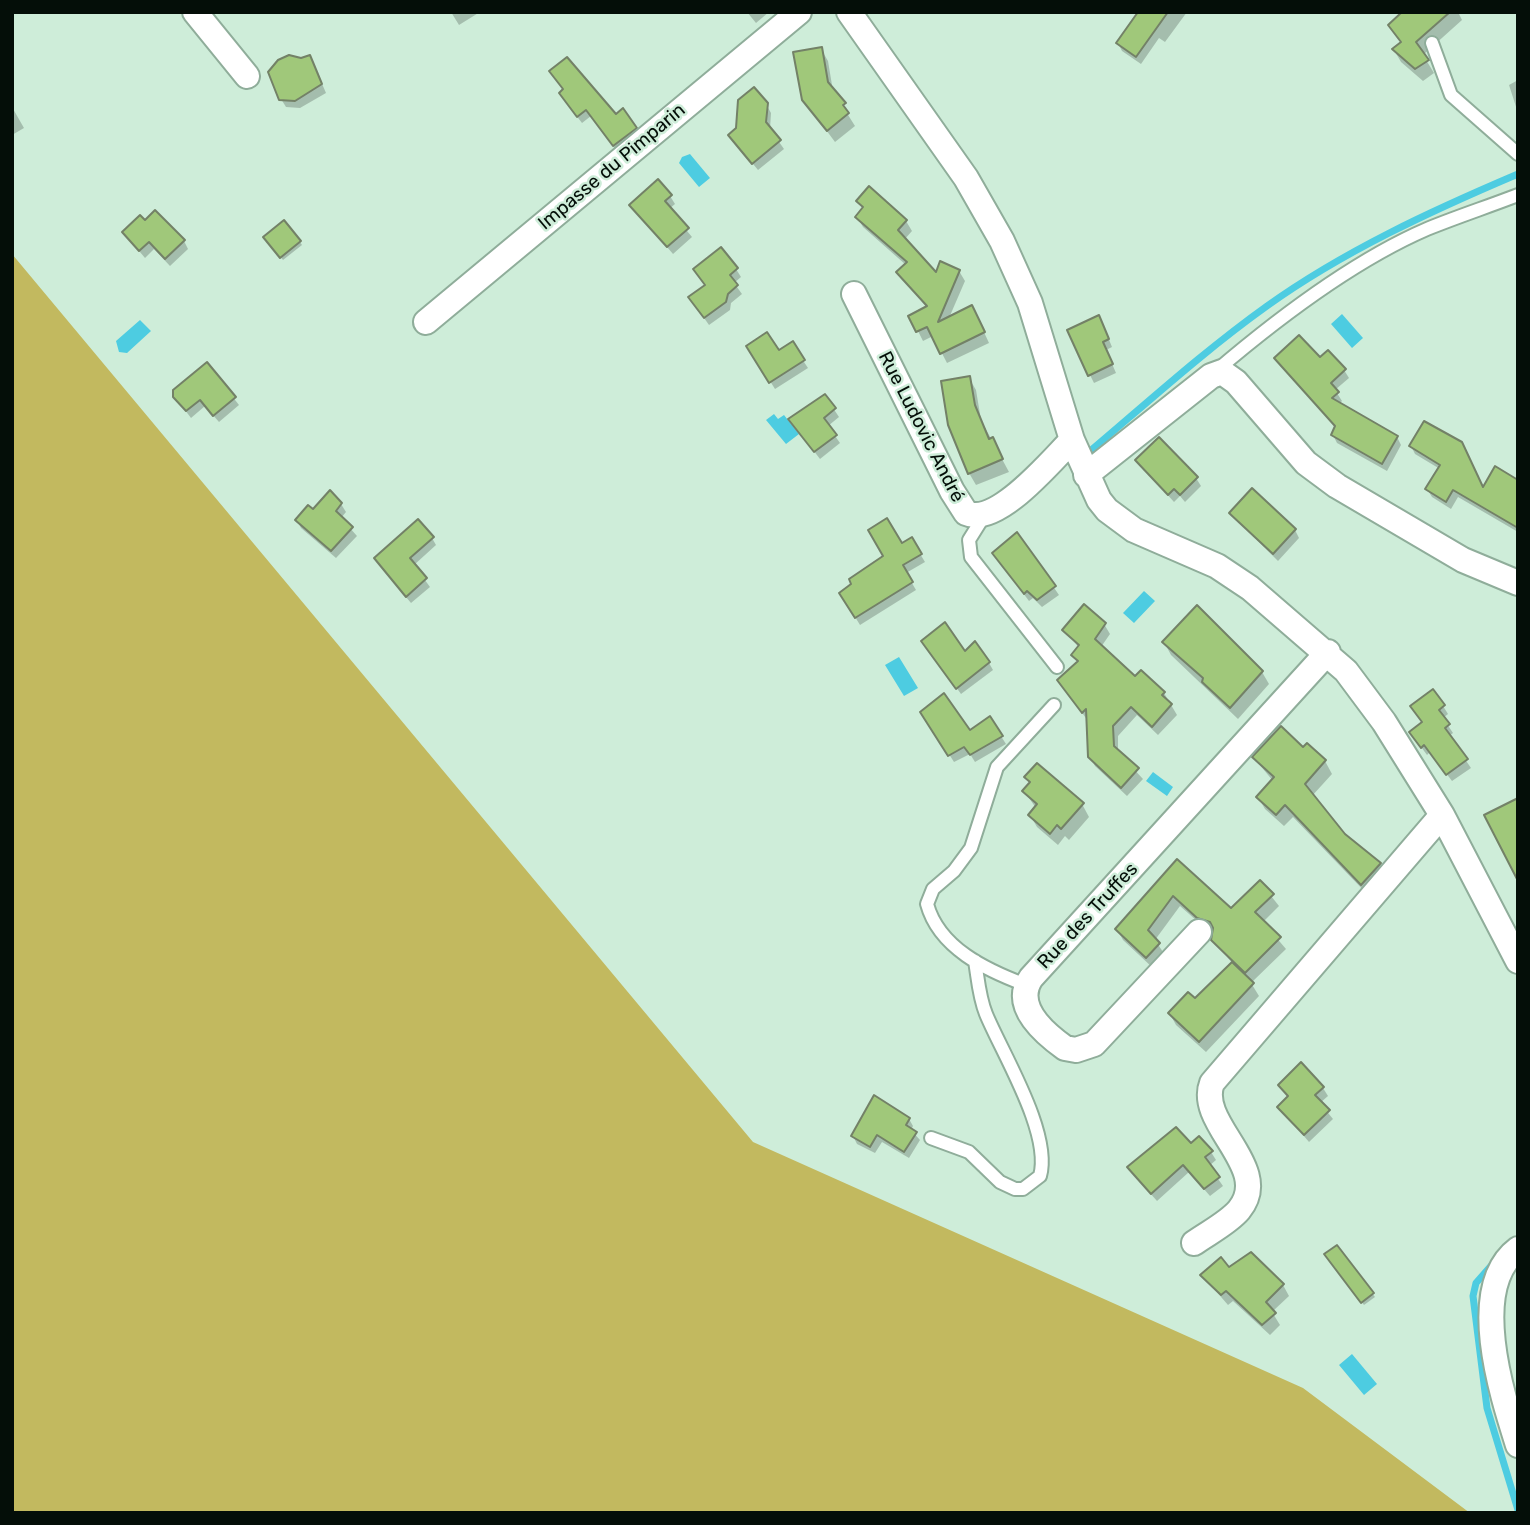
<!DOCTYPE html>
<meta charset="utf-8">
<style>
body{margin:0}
#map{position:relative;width:1530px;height:1525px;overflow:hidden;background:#ceedd9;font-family:Rubik,sans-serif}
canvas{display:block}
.frame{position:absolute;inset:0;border:14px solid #040e08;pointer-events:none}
</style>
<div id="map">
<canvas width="1530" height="1525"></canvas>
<div class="frame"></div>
</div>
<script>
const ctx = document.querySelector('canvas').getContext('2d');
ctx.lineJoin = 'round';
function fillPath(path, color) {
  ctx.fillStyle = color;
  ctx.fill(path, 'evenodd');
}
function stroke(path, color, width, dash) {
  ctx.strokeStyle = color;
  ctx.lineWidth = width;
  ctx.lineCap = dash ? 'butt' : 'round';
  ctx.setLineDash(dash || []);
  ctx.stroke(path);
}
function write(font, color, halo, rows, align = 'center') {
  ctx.font = font + ' Rubik,sans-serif';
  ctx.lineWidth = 5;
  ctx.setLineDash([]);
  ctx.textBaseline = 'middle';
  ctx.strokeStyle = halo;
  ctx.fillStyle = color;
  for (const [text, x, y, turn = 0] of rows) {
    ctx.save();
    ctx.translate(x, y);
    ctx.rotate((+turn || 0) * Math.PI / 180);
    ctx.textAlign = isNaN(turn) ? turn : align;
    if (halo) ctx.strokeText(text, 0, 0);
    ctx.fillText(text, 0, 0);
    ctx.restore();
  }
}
const forest = new Path2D(`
 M 12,254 L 753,1142 L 1303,1388 L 1470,1513 L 12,1513 Z`);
const water = new Path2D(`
 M 690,154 L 710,178 L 699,187 L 679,163 L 682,157 Z
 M 1342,314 L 1363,338 L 1352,348 L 1331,324 Z
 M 140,320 L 151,331 L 127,353 L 119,352 L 116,341 Z
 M 774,414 L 778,419 L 784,415 L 799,434 L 786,444 L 766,420 Z
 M 1144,591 L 1155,601 L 1134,623 L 1123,613 Z
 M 899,657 L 918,688 L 904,696 L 885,665 Z
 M 1153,772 L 1173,787 L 1167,796 L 1146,781 Z
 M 1352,1354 L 1377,1384 L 1364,1395 L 1339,1365 Z`);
const shadow = new Path2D(`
 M 451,12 L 480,12 L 459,25 Z
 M 747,12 L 769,12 L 756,23 Z
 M 1143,12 L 1187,12 L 1165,42 L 1159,38 L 1141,64 L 1122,51 L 1118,43 Z
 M 1405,12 L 1458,12 L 1462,20 L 1423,55 L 1434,73 L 1423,81 L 1401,62 L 1394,50 L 1402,44 L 1390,25 Z
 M 821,49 L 828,61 L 833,91 L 855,126 L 835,142 L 803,99 Z
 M 314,65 L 326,93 L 300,108 L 286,107 L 281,99 Z
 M 1518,80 L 1518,113 L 1509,85 Z
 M 565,101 L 616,116 L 635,128 L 640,136 L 618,153 L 591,116 L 582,123 Z
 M 766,104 L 771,113 L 770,129 L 784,149 L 758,170 L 730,136 Z
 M 12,107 L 24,128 L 12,135 Z
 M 869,189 L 906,221 L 912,231 L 904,240 L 936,275 L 959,271 L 965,281 L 949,318 L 977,317 L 989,343 L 947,363 L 933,336 L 923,341 L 918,331 L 927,308 L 898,272 L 906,265 L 863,227 L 857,217 L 864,210 L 858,201 Z
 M 670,196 L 675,204 L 669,209 L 692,237 L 673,254 L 631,205 Z
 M 145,222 L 184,241 L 188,249 L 170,266 L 154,249 L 145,258 L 124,233 Z
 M 267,241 L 300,242 L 302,245 L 283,260 Z
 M 736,269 L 741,277 L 734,283 L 742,294 L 731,303 L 730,310 L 709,325 L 695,305 Z
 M 1103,325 L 1112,347 L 1106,350 L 1116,373 L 1094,383 L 1090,375 Z
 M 792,344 L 808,368 L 775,389 L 753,354 L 778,353 Z
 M 1276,359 L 1320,360 L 1344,370 L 1349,378 L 1335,390 L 1342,401 L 1339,404 L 1397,437 L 1401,445 L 1387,471 L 1337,443 L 1333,435 L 1336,428 Z
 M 207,364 L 239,405 L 219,422 L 205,406 L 191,418 L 172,393 Z
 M 969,378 L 976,390 L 981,420 L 1009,472 L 976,485 L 969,473 Z
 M 825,396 L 839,417 L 828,426 L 840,443 L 820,459 L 790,420 Z
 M 1411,446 L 1484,490 L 1518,484 L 1518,532 L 1458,497 L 1451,509 L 1432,497 L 1427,489 L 1440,469 L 1415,454 Z
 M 1137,461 L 1196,478 L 1201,486 L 1185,502 L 1180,496 L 1174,502 Z
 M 341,504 L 346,512 L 341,518 L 357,536 L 336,558 L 301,528 L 297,520 L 313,511 Z
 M 1231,514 L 1295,530 L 1299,538 L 1278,561 Z
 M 1017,534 L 1059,595 L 1042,607 L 1033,598 L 1029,601 L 999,561 Z
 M 432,538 L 436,545 L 414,565 L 430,587 L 411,603 L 380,566 Z
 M 911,539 L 925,562 L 906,573 L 916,590 L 860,625 L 841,594 Z
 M 1104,624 L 1110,634 L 1101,647 L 1135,678 L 1141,672 L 1164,693 L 1177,715 L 1158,735 L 1137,715 L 1118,736 L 1118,752 L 1143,779 L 1127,796 L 1095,766 L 1090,756 L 1088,721 L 1065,689 L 1078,663 L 1073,655 L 1079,648 L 1065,630 Z
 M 1164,642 L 1262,672 L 1269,684 L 1238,719 L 1171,655 Z
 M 928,648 L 965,653 L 989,663 L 993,670 L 961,694 Z
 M 1443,706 L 1448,714 L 1443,718 L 1453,733 L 1449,736 L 1471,768 L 1452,781 L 1430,752 L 1427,755 L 1416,740 L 1423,723 Z
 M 922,712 L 969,733 L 990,719 L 1006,744 L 975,762 L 970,754 L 954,762 Z
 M 1303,749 L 1325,761 L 1332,774 L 1312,796 L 1344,835 L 1380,864 L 1387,876 L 1369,896 L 1293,817 L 1284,826 L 1265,809 L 1258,797 L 1273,781 L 1254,758 Z
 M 1027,778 L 1082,804 L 1089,817 L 1069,840 L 1065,836 L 1058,845 L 1037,827 L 1030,815 L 1036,808 L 1024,791 L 1030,784 Z
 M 1177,861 L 1232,911 L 1260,882 L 1279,906 L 1263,922 L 1286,949 L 1251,983 L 1259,996 L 1206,1052 L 1176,1025 L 1170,1014 L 1196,1001 L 1233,964 L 1213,940 L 1215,931 L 1205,928 L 1180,906 L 1155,940 L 1165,955 L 1153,968 L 1123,940 L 1117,929 Z
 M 1280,1085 L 1323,1088 L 1328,1096 L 1320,1103 L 1333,1119 L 1309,1142 L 1279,1107 L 1288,1098 Z
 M 909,1119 L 913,1126 L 911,1130 L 920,1140 L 909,1158 L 882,1142 L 875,1153 L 857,1144 L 853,1136 Z
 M 1191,1145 L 1211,1152 L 1216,1160 L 1209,1166 L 1223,1186 L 1210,1196 L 1189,1172 L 1157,1201 L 1134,1175 Z
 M 1337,1247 L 1375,1297 L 1364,1305 L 1328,1258 Z
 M 1228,1269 L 1283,1285 L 1289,1296 L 1272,1312 L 1280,1325 L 1270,1335 L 1233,1301 L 1228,1305 L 1202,1275 Z`);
const stream = new Path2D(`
 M 1089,452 C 1147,403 1204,351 1267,306 C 1344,251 1431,211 1518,174
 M 1497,1259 L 1476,1283 L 1473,1296 L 1487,1408 L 1518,1510`);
const building = new Path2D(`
 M 1138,12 L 1168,12 L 1136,57 L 1116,43 Z
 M 1402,12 L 1450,12 L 1416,42 L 1429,60 L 1415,69 L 1392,49 L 1401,42 L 1388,25 Z
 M 822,47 L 828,82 L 846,103 L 843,105 L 849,113 L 827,131 L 802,100 L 793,52 Z
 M 289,55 L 301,58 L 310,55 L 322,84 L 295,101 L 279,100 L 268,72 L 278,60 Z
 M 567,57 L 616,114 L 623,108 L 637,128 L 613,146 L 586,110 L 577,117 L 559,93 L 563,89 L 549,71 Z
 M 754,87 L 768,103 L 766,122 L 781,140 L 752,164 L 728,135 L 736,128 L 738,100 Z
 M 658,179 L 672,195 L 665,201 L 689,228 L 667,247 L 629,205 Z
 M 869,186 L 907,220 L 898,230 L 936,272 L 940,261 L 960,270 L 938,322 L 972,305 L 985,332 L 940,354 L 927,327 L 916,332 L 908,316 L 927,306 L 896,272 L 907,262 L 855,217 L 863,207 L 856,201 Z
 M 155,210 L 185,240 L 165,259 L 149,242 L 139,251 L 122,232 L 140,215 L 145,220 Z
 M 284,220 L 301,241 L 280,258 L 263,237 Z
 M 721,247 L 738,268 L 730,275 L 738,285 L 728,294 L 726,302 L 704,318 L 688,297 L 705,285 L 693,269 Z
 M 1099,315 L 1109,339 L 1103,342 L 1113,364 L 1088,376 L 1067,330 Z
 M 767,332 L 779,350 L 793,341 L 805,360 L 769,383 L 746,346 Z
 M 1299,335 L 1320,357 L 1328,350 L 1346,369 L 1331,383 L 1339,392 L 1332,398 L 1398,436 L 1382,464 L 1331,435 L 1335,426 L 1274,358 Z
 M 207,362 L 236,397 L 213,416 L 200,400 L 186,411 L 173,397 L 173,390 Z
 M 970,376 L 975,405 L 989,439 L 993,437 L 1003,459 L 968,474 L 948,425 L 941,381 Z
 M 825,394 L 836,408 L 824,418 L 837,435 L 814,452 L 788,419 Z
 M 1424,421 L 1462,442 L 1483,487 L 1495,466 L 1518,480 L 1518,528 L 1453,490 L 1446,502 L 1425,489 L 1440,465 L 1409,446 Z
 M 1159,437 L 1198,477 L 1180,495 L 1174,489 L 1168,495 L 1135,460 Z
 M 1252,488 L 1296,529 L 1273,554 L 1229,513 Z
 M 330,490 L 342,503 L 336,511 L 353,527 L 331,551 L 295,520 L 308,505 L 313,509 Z
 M 887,518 L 902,543 L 912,537 L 922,554 L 903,565 L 913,582 L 855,618 L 839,593 L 851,584 L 849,579 L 883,556 L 868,530 Z
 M 418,519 L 434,537 L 410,558 L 427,578 L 406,597 L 374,558 Z
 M 1017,532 L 1056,586 L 1037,600 L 1027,591 L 1024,594 L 992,553 Z
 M 1084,604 L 1106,623 L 1095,639 L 1135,676 L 1141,670 L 1165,692 L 1162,695 L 1172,704 L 1152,727 L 1131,707 L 1113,726 L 1114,746 L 1139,768 L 1121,788 L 1088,757 L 1086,709 L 1082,713 L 1057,680 L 1078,661 L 1071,655 L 1079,645 L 1062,630 Z
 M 1197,605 L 1263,671 L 1230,708 L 1202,682 L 1203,678 L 1162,642 Z
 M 945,622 L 965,651 L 975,641 L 990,662 L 956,689 L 921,641 Z
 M 1433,689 L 1445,705 L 1439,710 L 1450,724 L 1445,728 L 1468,759 L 1446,775 L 1424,745 L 1421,748 L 1409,732 L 1422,722 L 1410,706 Z
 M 944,693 L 970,730 L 990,716 L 1003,736 L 970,755 L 964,747 L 948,756 L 920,712 Z
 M 1281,726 L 1303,747 L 1307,743 L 1326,760 L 1305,784 L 1345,834 L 1381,863 L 1361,885 L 1285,805 L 1276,815 L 1256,797 L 1274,777 L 1252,757 Z
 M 1037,763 L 1084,803 L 1061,829 L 1057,825 L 1050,834 L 1028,815 L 1037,804 L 1022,791 L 1030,782 L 1024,777 Z
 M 1518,798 L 1518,881 L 1484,815 Z
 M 1177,859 L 1231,908 L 1260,880 L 1274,894 L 1255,912 L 1281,937 L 1245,973 L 1211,940 L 1213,928 L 1210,922 L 1197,918 L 1173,896 L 1148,930 L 1160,943 L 1146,958 L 1115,929 Z
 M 1232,962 L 1254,983 L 1199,1042 L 1168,1013 L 1188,992 L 1195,998 Z
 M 1301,1062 L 1324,1087 L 1315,1095 L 1330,1110 L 1304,1135 L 1277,1107 L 1288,1096 L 1278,1085 Z
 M 874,1095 L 910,1118 L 906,1125 L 917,1132 L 904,1152 L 877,1135 L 870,1147 L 851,1136 Z
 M 1176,1127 L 1191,1143 L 1199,1136 L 1213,1151 L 1205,1157 L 1220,1177 L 1204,1189 L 1183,1165 L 1151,1194 L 1127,1167 Z
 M 1337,1245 L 1374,1293 L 1361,1303 L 1324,1254 Z
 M 1251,1252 L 1284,1284 L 1266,1302 L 1276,1313 L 1262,1325 L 1226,1291 L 1221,1295 L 1200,1275 L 1221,1257 L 1229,1267 Z`);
const service = new Path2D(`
 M 1432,43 L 1451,95 L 1518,154
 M 1216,371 C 1277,319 1353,261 1427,229 C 1456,217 1487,207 1518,195
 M 984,516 L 969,540 L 971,557 L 1057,667
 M 1026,985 C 986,970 939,948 927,904 L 933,889 L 954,871 L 971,848 L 997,767 L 1054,705
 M 931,1138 L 969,1152 L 1000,1182 L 1015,1189 L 1023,1189 L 1040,1176 C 1052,1133 1002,1053 986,1014 C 979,997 978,979 975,961`);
const minor = new Path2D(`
 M 195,12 L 247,76
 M 849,12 L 966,178 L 1002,241 L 1030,303 L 1072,440 L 1099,500 L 1107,510 L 1134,530 L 1217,566 L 1250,588 L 1346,671 L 1384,722 L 1442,815 L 1518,961
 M 854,294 L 952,491 L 966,513 C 997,527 1051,461 1072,440
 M 426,322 L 799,12
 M 1086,475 L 1211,376 L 1222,372 L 1236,382 L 1306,463 L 1337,486 L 1463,560 L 1518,583
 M 1199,932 L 1094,1044 L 1076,1050 L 1065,1048 C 1044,1033 1012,1006 1031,978 L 1328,652
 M 1194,1243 C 1208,1233 1228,1223 1239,1210 C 1274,1168 1196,1124 1212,1083 L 1442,815
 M 1518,1249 C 1467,1287 1502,1395 1518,1445`);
const streetNames = [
 ["Impasse du Pimparin",612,167,-40],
 ["Rue Ludovic André",921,427,63],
 ["Rue des Truffes",1088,916,-47]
];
fillPath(forest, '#c2b95f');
fillPath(water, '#4dcce1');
fillPath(shadow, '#0003');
stroke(stream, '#4dcce1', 7);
fillPath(building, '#a0c87a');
stroke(building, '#738167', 2);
stroke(service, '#8fad9a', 16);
stroke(minor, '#8fad9a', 28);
stroke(service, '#fff', 12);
stroke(minor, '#fff', 24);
write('19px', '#040e08', '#ceedd9', streetNames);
</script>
